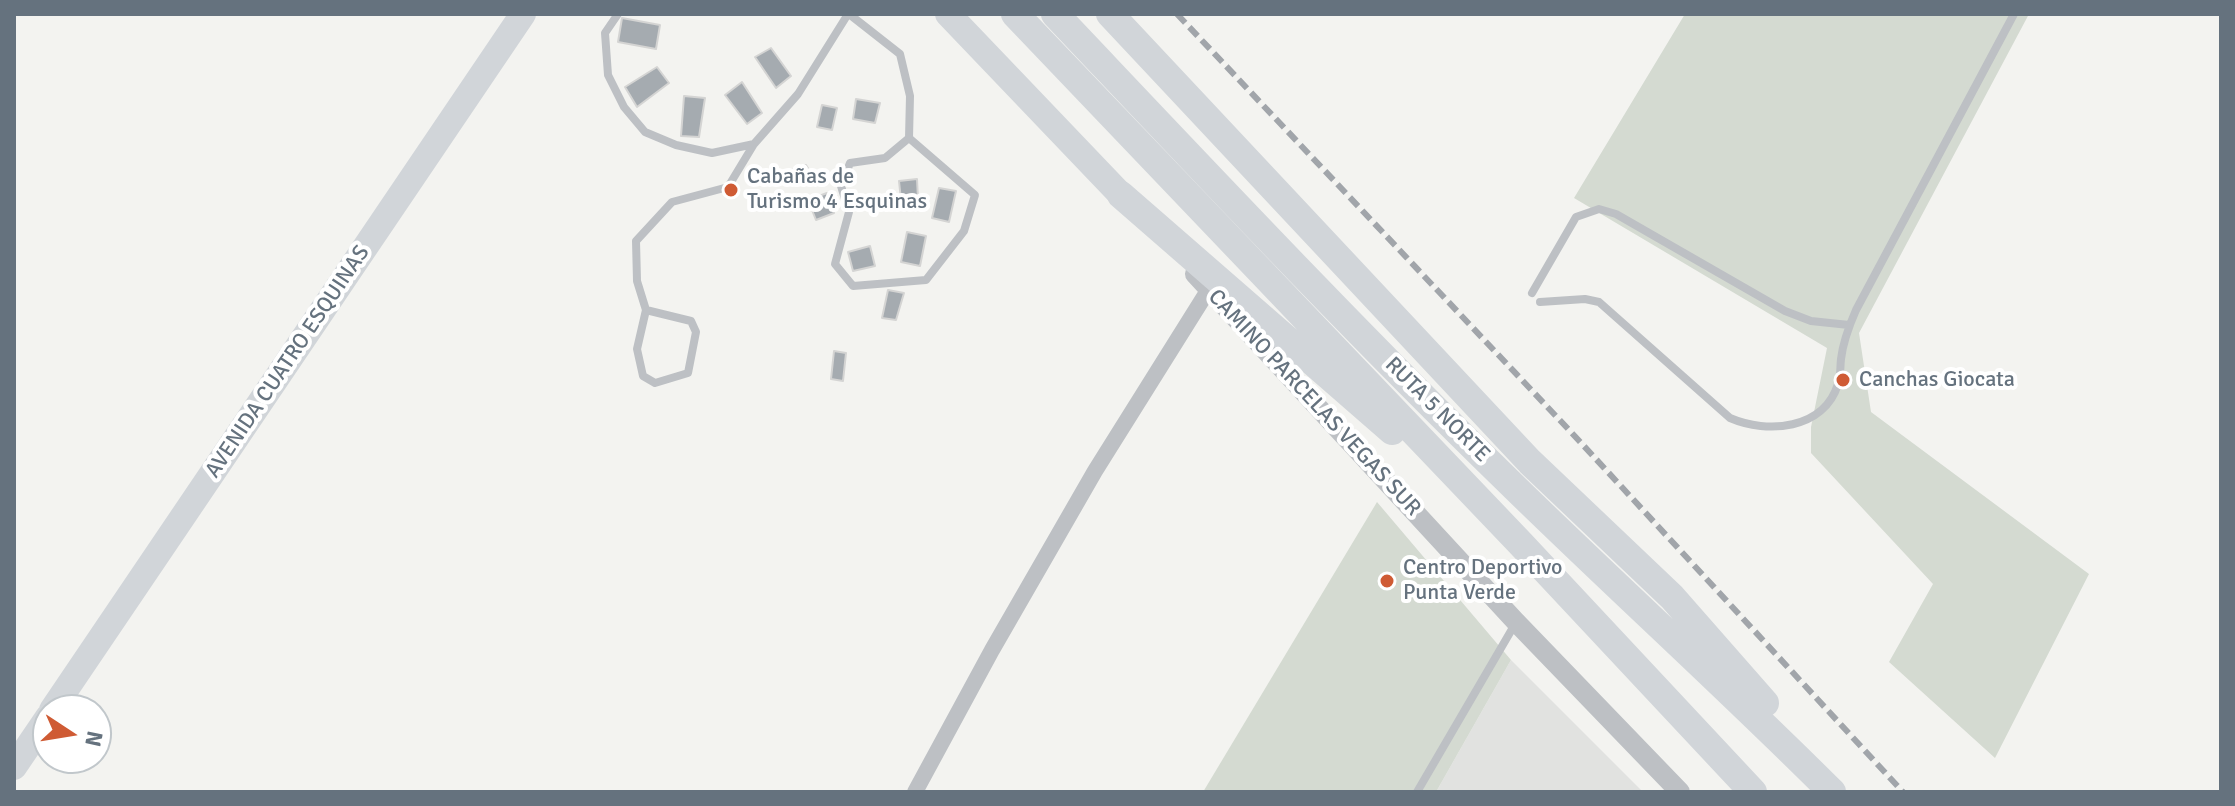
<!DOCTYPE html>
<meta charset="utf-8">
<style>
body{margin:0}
#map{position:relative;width:2235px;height:806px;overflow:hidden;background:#f3f3f0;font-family:Signika,sans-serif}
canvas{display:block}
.frame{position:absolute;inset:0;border:16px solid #65727e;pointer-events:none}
.north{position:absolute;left:32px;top:694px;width:80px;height:80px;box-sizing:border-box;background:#fff;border:2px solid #c1c7cb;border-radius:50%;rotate:102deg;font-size:22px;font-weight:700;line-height:32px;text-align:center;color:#65727e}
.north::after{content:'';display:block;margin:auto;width:28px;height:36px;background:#cf5b34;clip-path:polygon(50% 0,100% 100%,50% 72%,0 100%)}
</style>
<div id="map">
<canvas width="2235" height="806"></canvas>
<div class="frame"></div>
<div class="north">N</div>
</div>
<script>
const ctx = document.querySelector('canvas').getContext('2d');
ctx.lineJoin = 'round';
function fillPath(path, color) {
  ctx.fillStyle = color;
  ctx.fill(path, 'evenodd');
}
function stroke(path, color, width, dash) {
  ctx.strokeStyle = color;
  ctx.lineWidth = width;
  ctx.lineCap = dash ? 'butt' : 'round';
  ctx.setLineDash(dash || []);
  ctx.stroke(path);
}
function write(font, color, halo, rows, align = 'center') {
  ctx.font = font + ' Signika,sans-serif';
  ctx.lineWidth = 8;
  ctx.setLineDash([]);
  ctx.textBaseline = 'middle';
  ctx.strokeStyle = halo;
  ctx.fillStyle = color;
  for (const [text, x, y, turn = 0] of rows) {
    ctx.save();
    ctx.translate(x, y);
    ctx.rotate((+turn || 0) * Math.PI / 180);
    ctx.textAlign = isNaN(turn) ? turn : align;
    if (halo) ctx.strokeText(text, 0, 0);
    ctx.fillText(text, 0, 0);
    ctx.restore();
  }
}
const built = new Path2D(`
 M 1511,660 L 1643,792 L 1436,792 Z`);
const green = new Path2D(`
 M 1685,14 L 2029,14 L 1859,333 L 1871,412 L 2089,574 L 1995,758 L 1889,662 L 1933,584 L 1811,453 L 1811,427 L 1827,348 L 1574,198 Z
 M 1377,502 L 1511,660 L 1436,792 L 1203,792 Z`);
const building = new Path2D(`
 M 622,18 L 660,25 L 656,49 L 618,42 Z
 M 771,48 L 791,76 L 776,88 L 755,57 Z
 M 657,67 L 669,83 L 637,107 L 625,87 Z
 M 742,82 L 762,113 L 747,124 L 725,95 Z
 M 684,96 L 705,98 L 699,137 L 681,136 Z
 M 856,99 L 880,103 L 875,123 L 853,119 Z
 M 822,105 L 837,108 L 832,130 L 817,127 Z
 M 806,165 L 814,178 L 798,184 L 791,170 Z
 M 917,179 L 918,199 L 901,200 L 899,181 Z
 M 939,188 L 956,191 L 949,222 L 932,218 Z
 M 827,193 L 834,213 L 816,220 L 808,200 Z
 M 907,232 L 926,236 L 920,266 L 901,262 Z
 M 870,246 L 875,266 L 853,271 L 848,252 Z
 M 888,290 L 904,293 L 896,320 L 882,318 Z
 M 834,351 L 846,353 L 843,381 L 831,379 Z`);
const service = new Path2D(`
 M 618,14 L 605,33 L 608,75 L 624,107 L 645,132 L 676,145 L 712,153 L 754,144 L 798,94 L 848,14
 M 849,14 L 900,54 L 910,96 L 909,138 L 885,158 L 850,163 L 841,186 L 849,212 L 835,264 L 853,286 L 926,280 L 964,231 L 975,195 L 909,138
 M 1532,293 L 1576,217 L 1599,209 L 1616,214 L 1785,311 L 1811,321 L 1849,325
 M 1540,302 L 1585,299 L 1599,302 L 1730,418 C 1767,434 1824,430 1838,384 C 1841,376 1840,367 1841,359 C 1843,342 1849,326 1856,310 L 2014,14
 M 646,310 L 637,349 L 643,376 L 655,383 L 688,373 L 696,332 L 691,321 L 646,310 L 637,281 L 636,241 L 672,202 L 728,187 L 754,144
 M 1417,792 L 1515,624`);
const minor = new Path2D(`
 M 915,792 L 992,650 L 1095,471 L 1209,289`);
const tertiary = new Path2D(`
 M 1195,274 L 1516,622 L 1680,792`);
const primary = new Path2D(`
 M 948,14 L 1121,195
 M 52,710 L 523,14
 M 14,767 L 48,717`);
const trunk = new Path2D(`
 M 1015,14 L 1521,544 L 1753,792
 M 1055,14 C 1203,170 1351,328 1505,478 C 1613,584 1725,685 1832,792
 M 1110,14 L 1530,462 L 1672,597 L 1765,703
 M 1121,195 L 1392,431`);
const rail = new Path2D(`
 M 1177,14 L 1571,432 L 1903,792`);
const markers = [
 [731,190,8,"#cf5b34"],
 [1843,380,8,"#cf5b34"],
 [1387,581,8,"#cf5b34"]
];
const poiNames = [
 ["Cabañas de",747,177],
 ["Turismo 4 Esquinas",747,202],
 ["Canchas Giocata",1859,380],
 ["Centro Deportivo",1403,568],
 ["Punta Verde",1403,593]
];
const streetNames = [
 ["AVENIDA CUATRO ESQUINAS",288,362,-56],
 ["CAMINO PARCELAS VEGAS SUR",1314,403,47],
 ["RUTA 5 NORTE",1437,410,45]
];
fillPath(built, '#e1e2e0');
fillPath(green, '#d4dad1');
fillPath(building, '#a5abb0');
stroke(building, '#d4d4d3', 2);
stroke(service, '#bdc0c4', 8);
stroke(minor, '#bdc0c4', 16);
stroke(tertiary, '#bdc0c4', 20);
stroke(primary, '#d1d5d9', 26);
stroke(trunk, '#d1d5d9', 28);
stroke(rail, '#a1a5aa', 6, [12, 6]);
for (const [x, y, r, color] of markers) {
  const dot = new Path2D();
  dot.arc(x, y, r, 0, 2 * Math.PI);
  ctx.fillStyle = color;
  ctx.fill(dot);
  stroke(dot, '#fff', 3);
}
write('22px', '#65727e', '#fff', poiNames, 'left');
write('22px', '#65727e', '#fff', streetNames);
</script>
